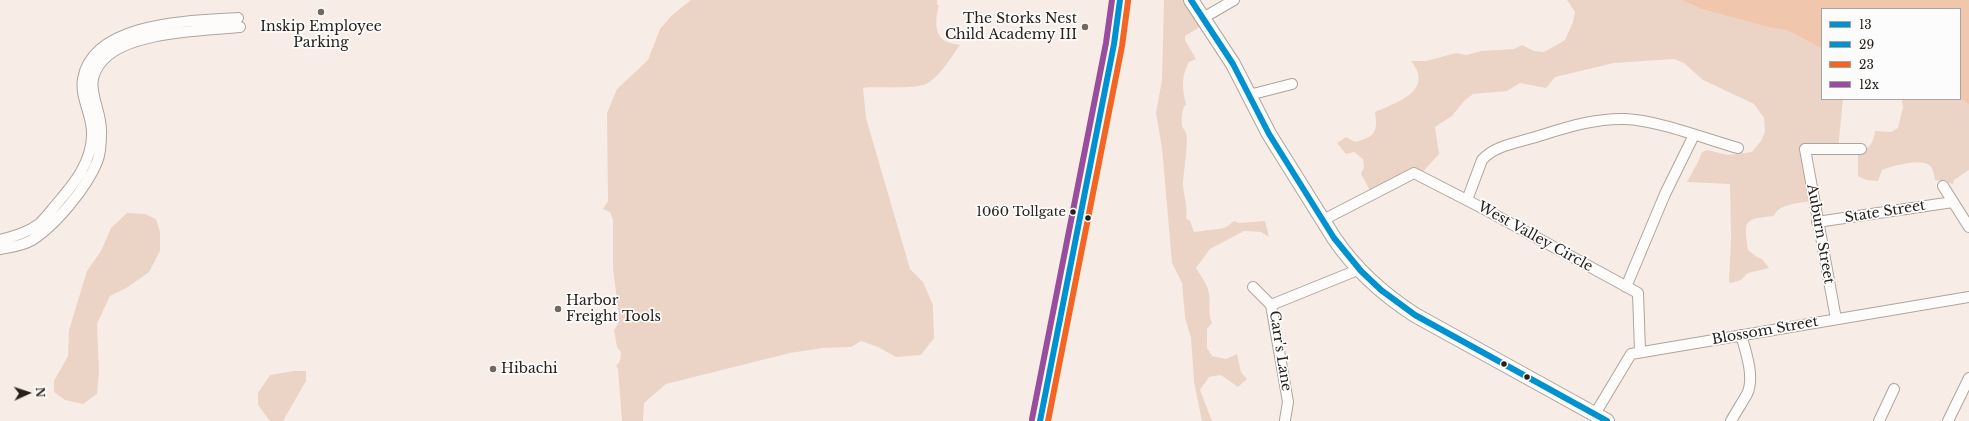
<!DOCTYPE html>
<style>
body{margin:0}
#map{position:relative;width:1969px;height:421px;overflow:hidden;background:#f8ede6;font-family:"Libre Baskerville",serif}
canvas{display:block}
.legend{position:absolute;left:1821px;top:8px;width:140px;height:92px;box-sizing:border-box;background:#fcfcfc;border:1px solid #a8a4a2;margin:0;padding:5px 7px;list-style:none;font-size:12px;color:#29201a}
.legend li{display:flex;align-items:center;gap:8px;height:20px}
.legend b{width:20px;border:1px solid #a8a4a2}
.north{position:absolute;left:8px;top:373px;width:40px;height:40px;-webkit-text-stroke:3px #fcfcfc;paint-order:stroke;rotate:87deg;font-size:11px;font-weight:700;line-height:16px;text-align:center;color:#29201a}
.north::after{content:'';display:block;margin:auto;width:14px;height:18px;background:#29201a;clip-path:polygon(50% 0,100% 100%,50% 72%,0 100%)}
</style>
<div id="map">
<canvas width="1969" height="421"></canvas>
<ul class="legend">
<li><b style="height:5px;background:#0092d0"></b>13</li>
<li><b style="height:5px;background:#0092d0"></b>29</li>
<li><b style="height:5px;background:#f26522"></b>23</li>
<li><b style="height:5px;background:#994d9d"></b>12x</li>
</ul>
<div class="north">N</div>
</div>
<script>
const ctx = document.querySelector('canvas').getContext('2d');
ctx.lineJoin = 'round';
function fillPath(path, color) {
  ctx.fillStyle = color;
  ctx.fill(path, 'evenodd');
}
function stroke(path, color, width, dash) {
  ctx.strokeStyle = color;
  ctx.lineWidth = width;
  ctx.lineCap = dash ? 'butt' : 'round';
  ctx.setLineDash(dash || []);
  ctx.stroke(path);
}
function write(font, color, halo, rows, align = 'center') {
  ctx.font = font + ' "Libre Baskerville",serif';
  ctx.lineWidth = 3.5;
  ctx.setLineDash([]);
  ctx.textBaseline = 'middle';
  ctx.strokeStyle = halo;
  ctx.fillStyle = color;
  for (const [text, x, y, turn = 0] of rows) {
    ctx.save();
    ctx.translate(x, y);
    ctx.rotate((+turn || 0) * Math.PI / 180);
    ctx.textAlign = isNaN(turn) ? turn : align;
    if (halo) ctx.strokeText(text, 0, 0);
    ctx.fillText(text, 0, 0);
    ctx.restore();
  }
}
const green = new Path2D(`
 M 691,0 L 937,0 L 937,5 L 939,5 C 936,15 933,34 945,41 C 949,43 955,44 960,45 C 951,57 941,75 928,83 C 918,90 877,86 863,88 L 866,118 L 910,269 L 923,282 L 933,305 L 934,338 L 921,355 L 896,357 L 878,347 L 861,341 L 851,347 L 823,348 L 790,353 L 666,384 L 644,403 L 643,421 L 622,421 L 618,369 L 616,366 L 620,361 L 621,352 L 617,347 L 614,330 L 618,324 L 619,315 L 613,269 L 613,220 L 610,212 L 603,209 L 608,201 L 607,113 L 617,89 L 648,60 L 660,29 L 671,16 Z
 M 1164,0 L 1190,0 L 1203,25 L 1185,36 L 1185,40 L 1196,59 L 1189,62 C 1181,77 1182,88 1186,104 C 1182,108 1181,119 1182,125 C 1182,128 1185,130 1186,133 C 1189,143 1183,173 1183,185 C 1184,197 1188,206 1186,218 L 1190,221 L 1194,232 L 1225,228 L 1234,221 L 1239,223 L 1265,221 L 1269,237 L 1261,232 L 1244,231 L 1210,249 L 1196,268 C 1201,276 1208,285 1209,294 C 1211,306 1207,309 1212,323 L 1207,329 L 1207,348 L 1212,356 L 1226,359 L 1237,354 L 1241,372 L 1247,379 L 1238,387 L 1221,375 L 1209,377 L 1200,390 L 1212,421 L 1202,421 L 1194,382 L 1191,338 L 1185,317 L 1182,283 L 1172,263 L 1162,148 L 1156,113 L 1162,80 Z
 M 1567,0 L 1681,0 L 1701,9 L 1771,28 L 1789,31 L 1822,49 L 1822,99 L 1843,99 L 1838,150 L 1809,150 L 1813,201 C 1801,203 1779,203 1774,216 C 1743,219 1744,220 1748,250 L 1757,257 L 1762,259 L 1769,268 L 1748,273 L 1741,280 L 1731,283 L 1729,282 L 1731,238 L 1730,184 L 1687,182 L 1699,160 L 1702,152 L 1707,150 L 1728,155 L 1752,152 L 1761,141 L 1765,132 L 1764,118 L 1754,104 L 1703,80 L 1684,63 L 1674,59 L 1614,63 L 1555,77 L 1546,88 L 1520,83 L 1507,91 L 1473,94 L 1464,101 L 1452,116 L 1435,127 L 1439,154 L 1420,175 L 1371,192 L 1361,174 L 1364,167 L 1363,159 L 1354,152 L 1346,154 L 1337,143 L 1346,137 L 1355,142 C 1375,137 1378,132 1375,112 C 1397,102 1435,91 1411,61 L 1426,61 L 1456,53 L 1467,55 L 1481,51 L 1514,49 L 1522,45 L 1534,51 L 1544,52 L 1560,43 L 1565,40 L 1573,22 L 1575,12 Z
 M 1960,98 L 1969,105 L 1969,170 L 1954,180 L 1953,184 L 1935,180 C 1934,175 1934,169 1929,165 C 1921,158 1892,166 1882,170 L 1878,181 L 1866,180 L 1858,176 L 1858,152 C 1869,151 1874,141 1875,131 L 1891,132 L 1898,128 L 1903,107 L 1902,99 Z
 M 127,213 L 145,214 L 156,219 L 160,232 L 160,251 L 149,272 L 128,287 L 110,296 L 97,324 L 99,372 L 97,394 L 83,404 L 65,400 L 54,392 L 54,381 L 68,356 L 69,330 L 87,271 L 101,251 L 111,228 Z
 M 293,371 L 306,371 L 306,381 L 283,421 L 270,421 L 258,405 L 258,393 L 270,375 Z`);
const water = new Path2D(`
 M 1681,0 L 1969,0 L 1969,105 L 1960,98 L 1960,9 L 1822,9 L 1822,49 L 1789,31 L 1771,28 L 1701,9 Z`);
const minor = new Path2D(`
 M 1203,18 L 1234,0
 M 1249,95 L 1292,84
 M 1943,186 L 1969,227
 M 1467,200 L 1482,160 C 1494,146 1516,143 1532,138 C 1562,129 1593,118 1625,119 C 1657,120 1706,139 1738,148
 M 1323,220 L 1414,173 L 1486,210 L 1638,293 L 1640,351
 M 1817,222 L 1953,202
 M 0,240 C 14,236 27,233 39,224 C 45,219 50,212 55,206 C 73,185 93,162 92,132 C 92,115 80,97 83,79 C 93,21 193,21 238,18
 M 0,249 C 11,247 22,246 32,240 C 55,226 87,187 97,162 C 101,153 101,141 101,132 C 102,106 80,85 103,60 C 130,31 202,31 240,27
 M 1253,287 L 1271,305
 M 1626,287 L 1665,194 L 1694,135
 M 1271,305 L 1288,402 L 1285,420
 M 1271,305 L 1360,269
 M 1836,319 L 1805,149 L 1861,149
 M 1595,414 L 1631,354 L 1969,297
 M 1731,421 C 1736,412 1742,403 1747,394 C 1755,378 1746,352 1741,335
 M 1879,421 L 1894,389
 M 1948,421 L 1969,378`);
const secondary = new Path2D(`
 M 1191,0 L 1233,64 L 1269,134 L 1334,238 C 1355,269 1384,295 1415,315 L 1607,421
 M 1040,421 L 1114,44 L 1120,0`);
const bus1 = new Path2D(`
 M 1191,0 L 1233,64 L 1269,134 L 1334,238 L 1361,271 L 1381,290 L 1415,315 L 1607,421`);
const bus2 = new Path2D(`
 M 1040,421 L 1114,44 L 1120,0`);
const bus3 = new Path2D(`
 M 1048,421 L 1122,46 L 1128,1`);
const bus4 = new Path2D(`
 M 1032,419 L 1106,43 L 1112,0`);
const markers = [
 [321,12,4,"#716861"],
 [1085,27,4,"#716861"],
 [1073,212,3.5,"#29201a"],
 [1088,218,3.5,"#29201a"],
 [558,309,4,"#716861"],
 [1504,364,3.5,"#29201a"],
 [493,369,4,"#716861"],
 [1527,377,3.5,"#29201a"]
];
const busNames = [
 ["1060 Tollgate",1066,212]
];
const poiNames = [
 ["The Storks Nest",1077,19,"right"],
 ["Child Academy III",1077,35,"right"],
 ["Inskip Employee",321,27,"center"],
 ["Parking",321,43,"center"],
 ["Harbor",566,301],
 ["Freight Tools",566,317],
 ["Hibachi",501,369]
];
const streetNames = [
 ["State Street",1885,212,-9],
 ["Auburn Street",1820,234,80],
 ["West Valley Circle",1535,237,29],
 ["Blossom Street",1765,331,-10],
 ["Carr's Lane",1280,351,81]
];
fillPath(green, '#ebd4c6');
fillPath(water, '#f0c7ad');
stroke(minor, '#ada49e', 12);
stroke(secondary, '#ada49e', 16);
stroke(minor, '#fefcfb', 10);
stroke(secondary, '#fefcfb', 14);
stroke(bus1, '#0092d0', 6);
stroke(bus2, '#0092d0', 6);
stroke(bus3, '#f26522', 6);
stroke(bus4, '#994d9d', 6);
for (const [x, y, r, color] of markers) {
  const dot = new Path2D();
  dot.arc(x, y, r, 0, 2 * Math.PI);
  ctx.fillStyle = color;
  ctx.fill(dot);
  stroke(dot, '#fcfcfc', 1.5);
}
write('13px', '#29201a', '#fcfcfc', busNames, 'right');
write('14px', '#29201a', '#fcfcfc', poiNames, 'left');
write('14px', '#29201a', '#fcfcfc', streetNames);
</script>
